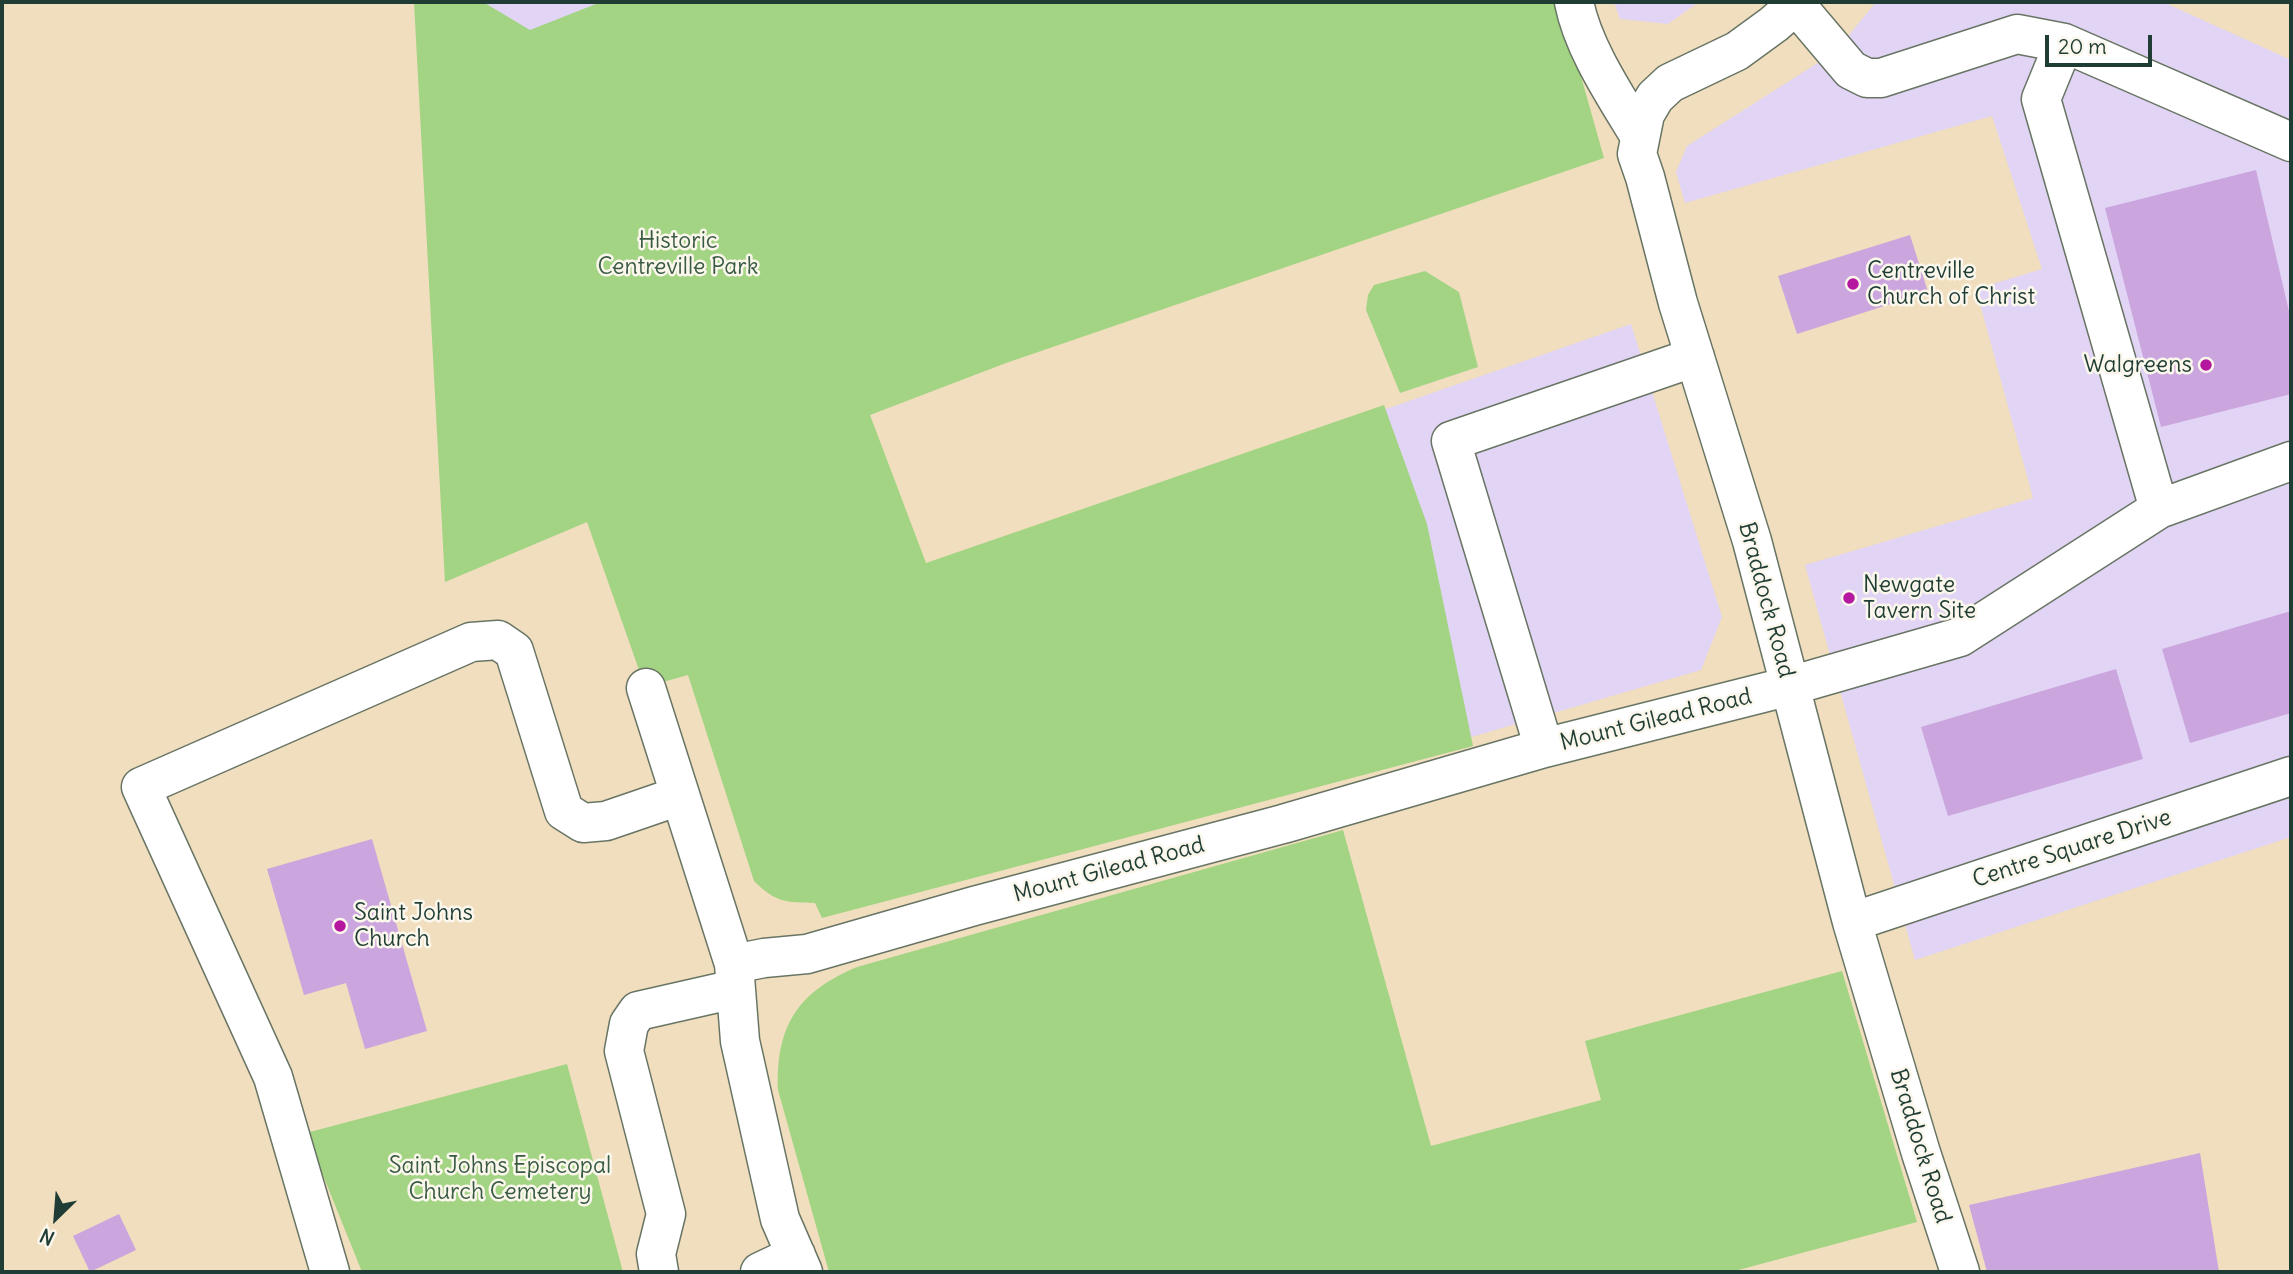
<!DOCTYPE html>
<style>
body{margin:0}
#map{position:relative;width:2293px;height:1274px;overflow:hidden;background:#f0debe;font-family:Delius,sans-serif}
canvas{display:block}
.frame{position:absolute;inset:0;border:4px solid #1f3d34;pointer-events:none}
.north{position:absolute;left:21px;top:1183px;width:70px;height:70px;-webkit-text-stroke:5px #fbf7ec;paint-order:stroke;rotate:205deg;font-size:19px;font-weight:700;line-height:28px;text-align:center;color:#1f3d34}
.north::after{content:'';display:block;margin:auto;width:24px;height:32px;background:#1f3d34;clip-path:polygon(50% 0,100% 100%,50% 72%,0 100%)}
.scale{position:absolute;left:2045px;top:35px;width:107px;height:32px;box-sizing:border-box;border:4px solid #1f3d34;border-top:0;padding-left:9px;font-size:21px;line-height:24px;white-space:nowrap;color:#1f3d34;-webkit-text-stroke:5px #fbf7ec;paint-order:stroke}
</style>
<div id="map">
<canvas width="2293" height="1274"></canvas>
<div class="frame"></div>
<div class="north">N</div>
<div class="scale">20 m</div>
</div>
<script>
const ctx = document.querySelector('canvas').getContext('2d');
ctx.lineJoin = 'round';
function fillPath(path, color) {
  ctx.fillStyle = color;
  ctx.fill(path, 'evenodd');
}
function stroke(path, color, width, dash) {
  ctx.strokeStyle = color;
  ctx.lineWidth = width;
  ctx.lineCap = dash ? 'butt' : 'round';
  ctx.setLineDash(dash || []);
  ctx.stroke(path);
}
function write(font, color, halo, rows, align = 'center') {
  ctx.font = font + ' Delius,sans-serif';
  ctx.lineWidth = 5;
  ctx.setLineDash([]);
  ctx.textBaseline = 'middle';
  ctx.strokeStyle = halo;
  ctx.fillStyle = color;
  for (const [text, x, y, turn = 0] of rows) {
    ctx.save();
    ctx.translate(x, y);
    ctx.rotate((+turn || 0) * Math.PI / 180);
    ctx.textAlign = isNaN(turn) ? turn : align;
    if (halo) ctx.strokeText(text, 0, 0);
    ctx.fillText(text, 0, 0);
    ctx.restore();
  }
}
const built = new Path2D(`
 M 474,2 L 611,2 L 529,34 Z
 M 1614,2 L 1699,2 L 1668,24 L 1620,19 Z
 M 1876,2 L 2163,2 L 2291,60 L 2291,837 L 1915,960 L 1805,565 L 2033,498 L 1976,289 L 2042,269 L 1992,116 L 1685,203 L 1676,172 L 1687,146 L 1835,52 Z
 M 1631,324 L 1722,617 L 1701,670 L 1468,738 L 1383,410 Z`);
const green = new Path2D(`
 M 414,2 L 483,2 L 530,30 L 601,2 L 1560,2 L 1604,158 L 1006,363 L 870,415 L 926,563 L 1384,405 L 1427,524 L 1473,746 L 822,918 L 815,903 C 786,902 776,903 754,881 L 688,675 L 645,687 L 587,522 L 445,582 Z
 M 1425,271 L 1459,292 L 1478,367 L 1400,393 L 1366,310 L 1368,295 L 1374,285 Z
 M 1343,830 L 1431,1146 L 1601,1100 L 1585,1041 L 1842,971 L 1917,1222 L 1731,1272 L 829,1272 L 778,1090 C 776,1025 798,992 857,967 Z
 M 567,1064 L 623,1272 L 362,1272 L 306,1133 Z`);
const building = new Path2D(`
 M 2256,170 L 2291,320 L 2291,394 L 2161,427 L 2105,208 Z
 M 1910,235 L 1928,292 L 1797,334 L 1778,276 Z
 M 2291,611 L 2291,713 L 2190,743 L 2162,649 Z
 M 2116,669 L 2143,759 L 1948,816 L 1921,727 Z
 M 372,839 L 427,1031 L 365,1049 L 346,983 L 304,995 L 267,869 Z
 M 2200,1153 L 2219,1272 L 1987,1272 L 1969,1205 Z
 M 119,1214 L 136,1250 L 90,1272 L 73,1236 Z`);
const minor = new Path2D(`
 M 1574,2 C 1583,48 1615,95 1639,135
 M 1799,2 L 1774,24 L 1737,51 L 1670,83 L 1655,97 L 1645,114 L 1637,154 L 1645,177 L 1678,303 L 1752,541 L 1852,922 L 1921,1153 L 1960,1272
 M 1796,5 L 1851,70 L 1867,78 L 1881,78 L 2017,34 L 2064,43 L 2291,142
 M 2064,43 L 2041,99 L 2159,509
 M 646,688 L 734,964 L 740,1041 L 780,1219 L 803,1272
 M 1544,748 L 1451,441 L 1695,357
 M 1852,922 L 2291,776
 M 734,964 L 764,958 L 807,954 L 974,906 L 1283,824 L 1544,748 L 1790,686 L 1960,637 L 2159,509 L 2291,461
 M 330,1272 L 273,1077 L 141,787 L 471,642 L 498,640 L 514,651 L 564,811 L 583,823 L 606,821 L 679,796
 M 659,1272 L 656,1254 L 666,1214 L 624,1051 L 629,1024 L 638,1011 L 735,989
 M 760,1272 L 796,1255`);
const markers = [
 [1853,284,7,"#b5179e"],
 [2206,365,7,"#b5179e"],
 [1849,598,7,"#b5179e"],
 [340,926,7,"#b5179e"]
];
const parkNames = [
 ["Historic",678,241],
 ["Centreville Park",678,267],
 ["Saint Johns Episcopal",500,1166],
 ["Church Cemetery",500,1192]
];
const poiNames = [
 ["Centreville",1867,271],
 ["Church of Christ",1867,297],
 ["Walgreens",2192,365,"right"],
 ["Newgate",1863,585],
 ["Tavern Site",1863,611],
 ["Saint Johns",354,913],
 ["Church",354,939]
];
const streetNames = [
 ["Braddock Road",1766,600,75],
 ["Mount Gilead Road",1656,720,-14],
 ["Centre Square Drive",2072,849,-18],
 ["Mount Gilead Road",1109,870,-15],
 ["Braddock Road",1920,1146,73]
];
fillPath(built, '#e1d4f4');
fillPath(green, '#a2d483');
fillPath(building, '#cba5de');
stroke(minor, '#687564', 41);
stroke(minor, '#fff', 38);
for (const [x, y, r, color] of markers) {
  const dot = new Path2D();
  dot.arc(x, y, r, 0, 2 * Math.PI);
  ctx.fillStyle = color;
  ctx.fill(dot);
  stroke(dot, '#fbf7ec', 2.5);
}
write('23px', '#395b44', '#fbf7ec', parkNames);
write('23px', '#1f3d34', '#fbf7ec', poiNames, 'left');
write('23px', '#1f3d34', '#fbf7ec', streetNames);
</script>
